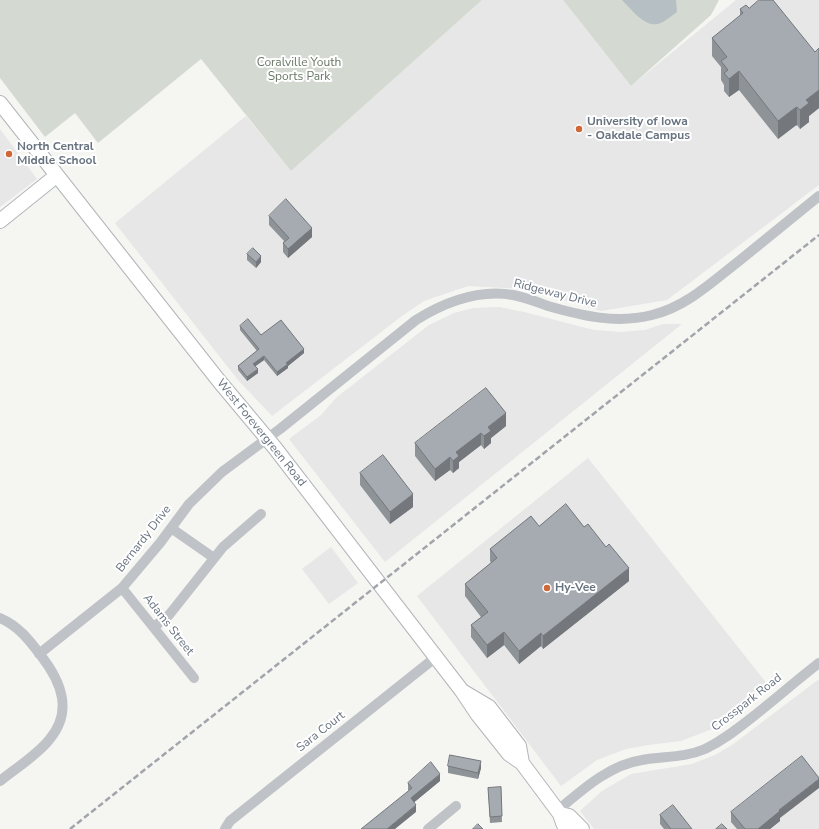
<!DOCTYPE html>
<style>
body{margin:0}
canvas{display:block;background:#f5f5f2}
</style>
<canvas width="819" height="829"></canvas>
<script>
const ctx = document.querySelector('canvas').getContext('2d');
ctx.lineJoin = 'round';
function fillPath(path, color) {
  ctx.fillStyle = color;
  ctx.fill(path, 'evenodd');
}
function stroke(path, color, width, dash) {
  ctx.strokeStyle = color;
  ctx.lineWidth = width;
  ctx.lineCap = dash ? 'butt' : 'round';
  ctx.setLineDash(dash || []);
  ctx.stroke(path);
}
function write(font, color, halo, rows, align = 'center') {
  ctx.font = font + ' "Nunito Sans",sans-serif';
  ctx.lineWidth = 4;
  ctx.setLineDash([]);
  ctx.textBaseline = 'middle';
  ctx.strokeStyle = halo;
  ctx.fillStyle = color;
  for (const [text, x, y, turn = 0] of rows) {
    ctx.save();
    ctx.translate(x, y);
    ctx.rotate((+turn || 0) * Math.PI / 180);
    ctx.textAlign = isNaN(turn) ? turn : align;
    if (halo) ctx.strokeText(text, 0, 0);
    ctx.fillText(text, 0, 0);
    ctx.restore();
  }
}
const built = new Path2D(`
 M 482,0 L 563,0 L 631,86 L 736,0 L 819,0 L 819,185 L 667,300 L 601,311 L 526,289 L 468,286 L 424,301 L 402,316 L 272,416 L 238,380 L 115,223 L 246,116 L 291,171 Z
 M 0,129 L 37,179 L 0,207 Z
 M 499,307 L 524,312 L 594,330 L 621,332 L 645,330 L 663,324 L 682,324 L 385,562 L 289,439 L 320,416 L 337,397 L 429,325 L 454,313 L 473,308 Z
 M 588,458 L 768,685 L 712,729 L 681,741 L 648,745 L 626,749 L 597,760 L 561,786 L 417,596 Z
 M 331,547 L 358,583 L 329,604 L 302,569 Z
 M 819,679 L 819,829 L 594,829 L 580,811 L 602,791 L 631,774 L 692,764 L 715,755 L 732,745 Z`);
const green = new Path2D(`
 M 0,0 L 482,0 L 291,171 L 201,59 L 98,143 L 75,113 L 45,137 L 0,78 Z
 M 563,0 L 719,0 L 711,15 L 631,86 Z`);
const water = new Path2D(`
 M 622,0 L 676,0 L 677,12 C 673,15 663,23 658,24 C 644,27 631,9 622,0 Z`);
const street = new Path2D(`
 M 171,528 L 214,558
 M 122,588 L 194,678
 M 0,618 C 19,626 30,641 42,657 C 62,683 73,712 49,740 C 36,756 16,768 0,781
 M 154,627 L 169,615 L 223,547 L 261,514
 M 39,654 L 122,588 L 160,543 L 189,504 L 222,472 L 280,429 L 416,320 C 445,302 478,289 513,295 C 525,297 537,302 548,306 C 583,316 616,324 652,315 C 686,307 712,282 739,261 C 766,239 792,218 819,196
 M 557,811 C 582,790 609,765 642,760 C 664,756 684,758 705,749 C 722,741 736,730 750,719 C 774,700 796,681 819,663
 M 225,829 L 230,821 L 436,657
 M 428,829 L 456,806`);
const secondary = new Path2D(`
 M 0,103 L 219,381 L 275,448 L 462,691
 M 0,221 L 56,176
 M 462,691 L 489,707 L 519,746 L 522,763 L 509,754 L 478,715 Z
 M 522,763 L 560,814
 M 566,829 L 563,823 L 560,814 L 569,816 L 582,829`);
const rail = new Path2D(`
 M 70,829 L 819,235`);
const wall = new Path2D(`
 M 749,8 L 815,52 L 819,48 L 819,108 L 809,116 L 809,122 L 800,129 L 797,125 L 795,126 L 778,139 L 739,90 L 729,97 L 724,91 L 724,85 L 721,80 L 721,67 L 712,56 L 712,38 L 740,16 L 740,9 Z
 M 269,216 L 312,237 L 288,258 L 283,252 L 283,243 L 284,241 L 269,225 Z
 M 247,254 L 261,262 L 256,268 L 247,260 Z
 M 240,326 L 261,335 L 304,353 L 288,366 L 288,368 L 277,376 L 264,360 L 255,366 L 258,373 L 247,381 L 238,370 L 238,366 L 257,351 L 240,330 Z
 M 506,426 L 491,438 L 491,443 L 484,449 L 481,445 L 459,462 L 459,468 L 453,473 L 450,470 L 435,481 L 415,456 L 415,443 Z
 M 360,473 L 413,507 L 390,524 L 360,485 Z
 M 539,526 L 584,527 L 629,581 L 543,649 L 541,646 L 519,664 L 504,645 L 487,658 L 471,637 L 471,625 L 481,617 L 465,596 L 465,584 L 491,563 L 490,561 L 490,549 Z
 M 448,766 L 481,768 L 478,779 L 448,773 Z
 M 440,781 L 414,802 L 416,812 L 409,791 L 408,790 L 408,783 Z
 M 501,787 L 502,822 L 490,823 L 488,788 Z
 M 731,812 L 780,818 L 780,821 L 770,829 L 737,829 L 731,822 Z
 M 660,815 L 692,829 L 664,829 L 660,824 Z`);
const shadedWall = new Path2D(`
 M 739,71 L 739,90 L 729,97 L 729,79 Z
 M 819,90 L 819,108 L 809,116 L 809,122 L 800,129 L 800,110 L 806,100 Z
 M 797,107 L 797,125 L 795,126 L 778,139 L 778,121 L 795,108 Z
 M 312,228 L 312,237 L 288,258 L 288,249 Z
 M 261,256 L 261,262 L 256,268 L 256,262 Z
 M 304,349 L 304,353 L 288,366 L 288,368 L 277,376 L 277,372 L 286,363 Z
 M 264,356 L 264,360 L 253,368 L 253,364 Z
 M 258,369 L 258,373 L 247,381 L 247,377 Z
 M 506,413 L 506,426 L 491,438 L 491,443 L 484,449 L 484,436 L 488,427 Z
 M 481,433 L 481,445 L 459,462 L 459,468 L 453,473 L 453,461 L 456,452 Z
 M 450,457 L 450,470 L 435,481 L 435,469 Z
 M 413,494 L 413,507 L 390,524 L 390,512 Z
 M 629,568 L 629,581 L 543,649 L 543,636 Z
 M 504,632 L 504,645 L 487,658 L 487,645 Z
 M 541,633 L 541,646 L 519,664 L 519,651 Z
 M 481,761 L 481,768 L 478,779 L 478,773 Z
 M 440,774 L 440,781 L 411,805 L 411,798 Z
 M 819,779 L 819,788 L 780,818 L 780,821 L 770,829 L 758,829 L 779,810 Z
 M 416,805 L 416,812 L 395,829 L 387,829 Z`);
const building = new Path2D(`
 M 759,0 L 773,0 L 815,52 L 819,48 L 819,90 L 806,100 L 809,103 L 800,110 L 797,107 L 795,108 L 778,121 L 739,71 L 729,79 L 724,73 L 728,70 L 721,61 L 727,57 L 712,38 L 743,13 L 740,9 L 746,5 L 749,8 Z
 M 286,199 L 312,228 L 288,249 L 283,243 L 289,238 L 269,216 Z
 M 253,248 L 261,256 L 256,262 L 247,254 Z
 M 248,319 L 261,335 L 281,320 L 304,349 L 286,363 L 288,364 L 277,372 L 264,356 L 253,364 L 258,369 L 247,377 L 238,366 L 259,349 L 240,326 Z
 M 486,388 L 506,413 L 488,427 L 491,431 L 484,436 L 481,433 L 456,452 L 459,456 L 453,461 L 450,457 L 435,469 L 415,443 Z
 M 383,455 L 413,494 L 390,512 L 360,473 Z
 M 566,504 L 584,527 L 588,524 L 606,547 L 609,544 L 629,568 L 543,636 L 541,633 L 519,651 L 504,632 L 487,645 L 471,625 L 488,612 L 465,584 L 497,558 L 490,549 L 531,516 L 539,526 Z
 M 450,755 L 481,761 L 478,773 L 448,766 Z
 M 802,756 L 819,778 L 819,779 L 779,810 L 780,811 L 758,829 L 745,829 L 731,812 Z
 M 431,762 L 440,774 L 411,798 L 416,805 L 387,829 L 361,829 L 412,788 L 408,783 Z
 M 501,787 L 502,816 L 490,817 L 488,788 Z
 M 673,805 L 692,829 L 671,829 L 660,815 Z
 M 478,824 L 483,829 L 473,829 Z
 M 722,824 L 727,829 L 716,829 Z`);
const markers = [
 [579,129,4,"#cf6739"],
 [9,154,4,"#cf6739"],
 [547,588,4,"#cf6739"]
];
const parkNames = [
 ["Coralville Youth",299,63],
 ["Sports Park",299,77]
];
const poiNames = [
 ["University of Iowa",587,122],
 ["- Oakdale Campus",587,136],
 ["North Central",17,147],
 ["Middle School",17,161],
 ["Hy-Vee",555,588]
];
const streetNames = [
 ["Ridgeway Drive",555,294,14],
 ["West Forevergreen Road",261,433,51],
 ["Bernardy Drive",144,539,-52],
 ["Adams Street",168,625,52],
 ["Crosspark Road",747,703,-38],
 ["Sara Court",321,732,-38]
];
fillPath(built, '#e6e7e6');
fillPath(green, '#d4dad2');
fillPath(water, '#b6c0c4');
stroke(secondary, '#b2b6ba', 16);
stroke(street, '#bfc2c6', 10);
stroke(secondary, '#fff', 14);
stroke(rail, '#a1a5ab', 2.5, [6, 3]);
fillPath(wall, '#8e9398');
fillPath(shadedWall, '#74787c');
fillPath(building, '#a5abb1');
stroke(building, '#74787c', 1);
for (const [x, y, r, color] of markers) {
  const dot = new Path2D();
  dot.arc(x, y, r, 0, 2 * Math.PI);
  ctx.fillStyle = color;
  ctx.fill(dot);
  stroke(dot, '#fff', 1.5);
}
write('12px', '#687866', '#fff', parkNames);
write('bold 12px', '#687380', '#fff', poiNames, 'left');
write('12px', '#687380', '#fff', streetNames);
</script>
